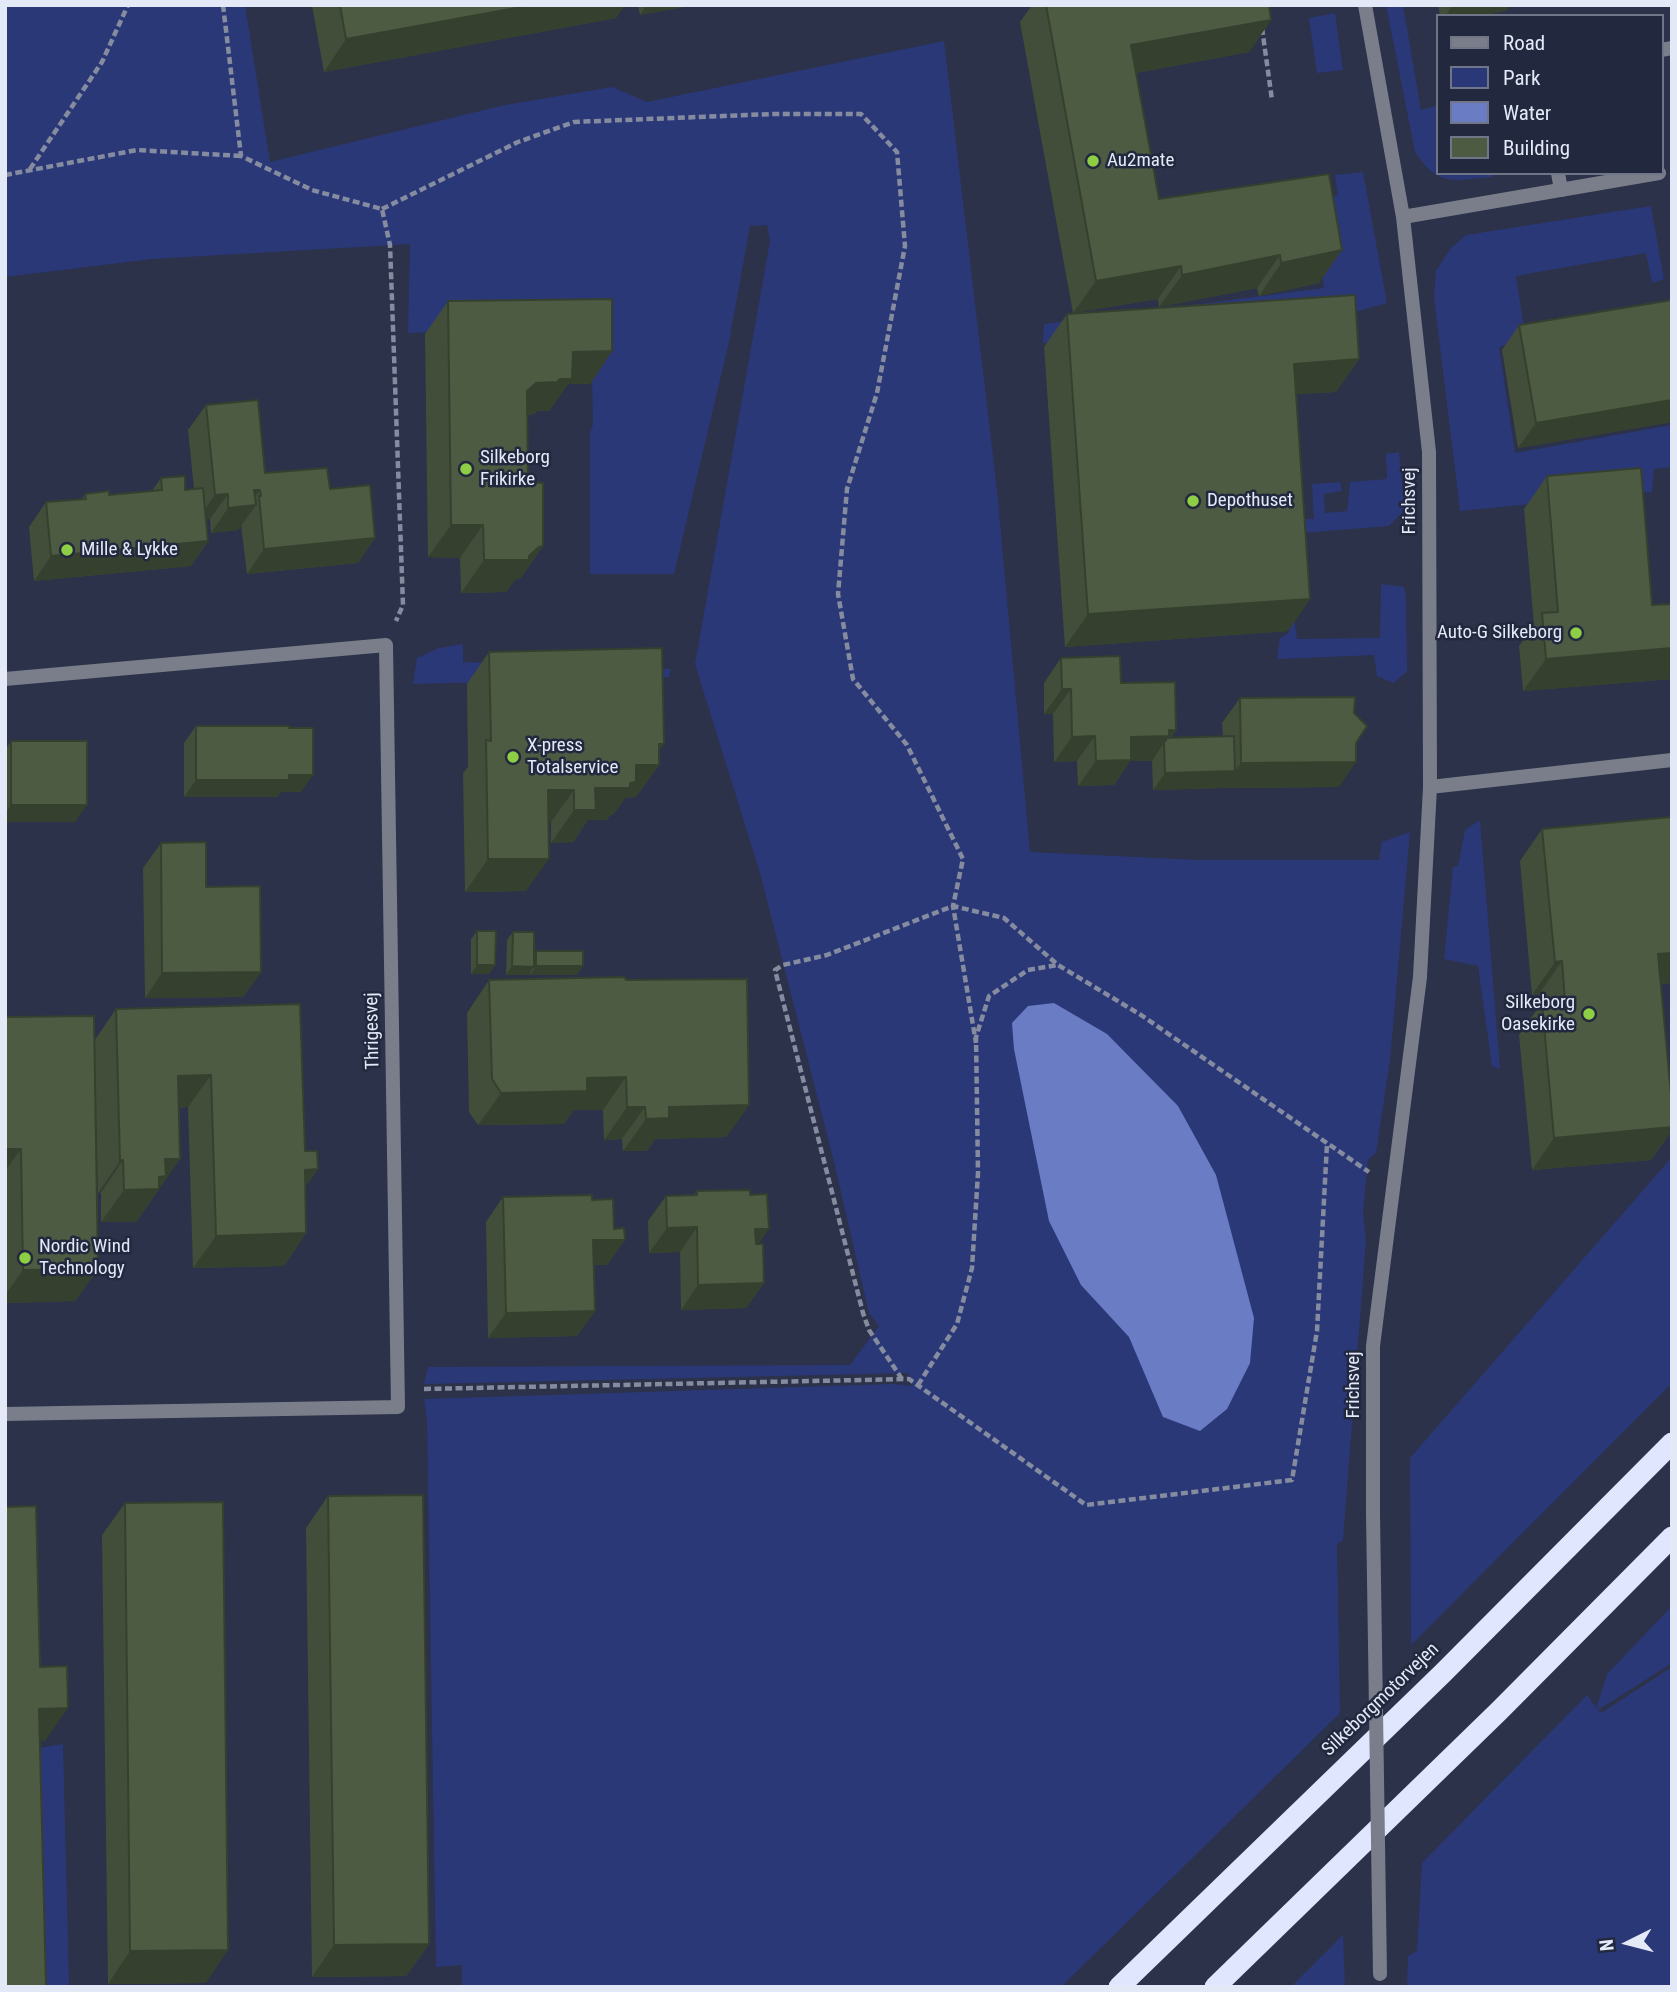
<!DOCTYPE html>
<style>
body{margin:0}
#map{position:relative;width:1677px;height:1992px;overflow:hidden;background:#2b3249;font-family:"Roboto Condensed",sans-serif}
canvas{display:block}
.frame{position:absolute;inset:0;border:7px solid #e4e9f8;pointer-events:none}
.legend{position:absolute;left:1436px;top:14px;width:228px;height:161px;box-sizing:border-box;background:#22283e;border:2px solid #707588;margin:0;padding:9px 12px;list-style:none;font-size:21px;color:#e4e9f8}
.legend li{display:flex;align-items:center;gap:14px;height:35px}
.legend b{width:35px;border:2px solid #707588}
.north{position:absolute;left:1593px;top:1908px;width:70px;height:70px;-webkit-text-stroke:5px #22283e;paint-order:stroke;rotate:264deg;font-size:19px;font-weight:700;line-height:28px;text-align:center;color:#e4e9f8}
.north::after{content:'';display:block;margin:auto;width:24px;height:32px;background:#e4e9f8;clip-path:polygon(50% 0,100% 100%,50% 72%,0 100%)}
</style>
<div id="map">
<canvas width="1677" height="1992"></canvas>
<div class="frame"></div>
<ul class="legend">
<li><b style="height:9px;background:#7a7e8a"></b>Road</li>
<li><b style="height:19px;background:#2b3878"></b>Park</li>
<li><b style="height:19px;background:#697cc4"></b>Water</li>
<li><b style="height:19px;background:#4d5b43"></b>Building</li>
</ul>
<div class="north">N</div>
</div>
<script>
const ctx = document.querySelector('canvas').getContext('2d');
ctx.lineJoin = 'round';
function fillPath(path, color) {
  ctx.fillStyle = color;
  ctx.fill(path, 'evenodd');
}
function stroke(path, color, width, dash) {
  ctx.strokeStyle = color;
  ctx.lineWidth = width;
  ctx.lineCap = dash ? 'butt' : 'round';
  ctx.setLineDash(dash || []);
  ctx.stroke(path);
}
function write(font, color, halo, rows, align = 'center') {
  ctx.font = font + ' "Roboto Condensed",sans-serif';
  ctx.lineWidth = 5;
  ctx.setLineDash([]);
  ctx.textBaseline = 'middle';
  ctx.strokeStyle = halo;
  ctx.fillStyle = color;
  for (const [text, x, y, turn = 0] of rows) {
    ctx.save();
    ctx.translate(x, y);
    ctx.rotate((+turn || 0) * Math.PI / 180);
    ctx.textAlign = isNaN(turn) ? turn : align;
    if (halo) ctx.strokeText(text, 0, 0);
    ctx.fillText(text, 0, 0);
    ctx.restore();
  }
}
const green = new Path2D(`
 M 5,5 L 245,5 L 270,162 L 505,105 L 612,87 L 647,102 L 944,41 L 997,490 L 1030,852 L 1199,860 L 1379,860 L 1382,842 L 1410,832 L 1390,1060 L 1376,1153 L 1368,1160 L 1363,1213 L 1366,1240 L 1343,1540 L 1337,1544 L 1340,1713 L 1061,1987 L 462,1987 L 462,1965 L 436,1967 L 427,1421 L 424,1399 L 893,1384 L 913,1386 L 908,1373 L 424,1384 L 428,1367 L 850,1365 L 879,1326 L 869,1313 L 833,1158 L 760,873 L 695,664 L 770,241 L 767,225 L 750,226 L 729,342 L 674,574 L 590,574 L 590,434 L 593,424 L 591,326 L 408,333 L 410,244 L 152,259 L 5,277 Z
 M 1386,5 L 1403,5 L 1421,110 L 1437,106 L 1437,173 L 1495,173 L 1492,177 C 1453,180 1439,188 1415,152 Z
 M 1335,13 L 1343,70 L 1317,73 L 1309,18 Z
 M 1363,172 L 1387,303 L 1319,322 L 1043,343 L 1044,324 L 1324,288 L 1313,198 L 1338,195 L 1335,175 Z
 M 1651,206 L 1664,279 L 1652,283 L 1646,253 L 1516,276 L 1526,341 L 1499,347 L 1515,453 L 1672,425 L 1672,467 L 1654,469 L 1652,492 L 1460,511 L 1434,297 L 1436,271 L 1451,248 L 1466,235 Z
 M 1399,452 L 1405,510 L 1389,526 L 1288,534 L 1288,519 L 1314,519 L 1312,484 L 1340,482 L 1342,491 L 1324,494 L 1325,513 L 1347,511 L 1350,482 L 1387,479 L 1386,454 Z
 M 1381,584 L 1404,587 L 1406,597 L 1407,672 L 1393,683 L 1377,676 L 1374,655 L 1277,659 L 1280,638 L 1289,633 L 1292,604 L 1297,639 L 1380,638 Z
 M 463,644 L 463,662 L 671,669 L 669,677 L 413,684 L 417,658 L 439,648 Z
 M 1480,820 L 1500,1069 L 1492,1066 L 1478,966 L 1444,959 L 1453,867 L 1458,866 L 1465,830 Z
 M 1672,1157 L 1672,1383 L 1411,1645 L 1410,1458 Z
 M 1672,1606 L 1672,1663 L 1598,1710 L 1601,1713 L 1672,1667 L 1672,1987 L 1407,1987 L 1408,1956 L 1417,1951 L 1422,1863 L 1587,1695 L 1598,1710 L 1597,1706 L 1607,1674 Z
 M 63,1744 L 69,1987 L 25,1987 L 20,1751 Z
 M 1343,1935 L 1345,1987 L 1291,1987 Z`);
const water = new Path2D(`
 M 1054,1003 L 1107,1034 L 1178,1106 L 1216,1175 L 1254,1318 L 1250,1363 L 1227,1409 L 1200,1431 L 1163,1417 L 1129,1337 L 1081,1285 L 1049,1221 L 1014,1049 L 1012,1023 L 1028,1006 Z`);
const path = new Path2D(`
 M 223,5 L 241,156 L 312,190 L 382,209 L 390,245 L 403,605 L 396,621
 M 1262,28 L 1272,100
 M 30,169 L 102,62 L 128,5
 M 5,175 L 137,150 L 241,156
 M 382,209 L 518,142 L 574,122 L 773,114 L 861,114 L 897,152 L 905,246 L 877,393 L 847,489 L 838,594 L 853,679 L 907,745 L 963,859 L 953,906 L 976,1043
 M 902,1379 L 869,1330 L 863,1313 L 775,970 L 783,965 L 827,955 L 953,906 L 1004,918 L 1058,965 L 1141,1015 L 1369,1172
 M 918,1385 L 957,1324 L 972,1268 L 978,1173 L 976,1037 L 989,996 L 1028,970 L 1057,965
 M 424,1389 L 909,1379 L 1086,1505 L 1292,1480 L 1317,1331 L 1327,1144`);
const lane = new Path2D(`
 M 1661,50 L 1672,48
 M 1558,173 L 1561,190`);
const street = new Path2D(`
 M 1365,5 L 1403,217 L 1429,452 L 1430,787 L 1420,977 L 1373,1346 L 1373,1514
 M 1403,217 L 1659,173
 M 5,679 L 386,645 L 398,1407 L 5,1414
 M 1430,787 L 1672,760`);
const highway = new Path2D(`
 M 1119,1987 L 1443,1673 L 1672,1443
 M 1215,1987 L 1499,1711 L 1672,1537`);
const streetBridge = new Path2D(`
 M 1373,1514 L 1380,1974`);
const wall = new Path2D(`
 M 312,5 L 625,5 L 616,18 L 324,72 Z
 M 638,5 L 690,5 L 689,6 L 640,15 Z
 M 1032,5 L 1269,5 L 1271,20 L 1249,52 L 1136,73 L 1159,199 L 1329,174 L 1319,283 L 1259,296 L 1257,288 L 1159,307 L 1158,299 L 1073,313 L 1020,22 Z
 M 1438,5 L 1510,5 L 1506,11 L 1478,16 L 1440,16 Z
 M 1672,300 L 1672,422 L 1518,448 L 1502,350 L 1519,325 Z
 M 448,301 L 612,351 L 590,384 L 568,384 L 549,411 L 537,411 L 534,414 L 528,415 L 528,482 L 543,546 L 520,579 L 516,579 L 514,581 L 506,592 L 461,593 L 460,558 L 428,557 L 425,334 Z
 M 1067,314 L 1359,359 L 1336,392 L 1296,394 L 1310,599 L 1288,631 L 1065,647 L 1044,347 Z
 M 206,405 L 265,473 L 330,489 L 375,538 L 358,563 L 247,574 L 241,525 L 238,530 L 211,533 L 210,519 L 206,519 L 208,541 L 191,566 L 34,581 L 29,527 L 46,502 L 82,499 L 85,494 L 109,495 L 152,491 L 161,478 L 185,490 L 194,489 L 188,430 Z
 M 1547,476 L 1652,605 L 1672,604 L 1672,679 L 1523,691 L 1519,646 L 1534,625 L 1524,509 Z
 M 489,652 L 659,751 L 659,765 L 636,797 L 625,798 L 613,815 L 610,815 L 607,820 L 588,820 L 573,842 L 551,843 L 551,822 L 549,822 L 526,891 L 465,892 L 463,773 L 468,767 L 467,684 Z
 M 1061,658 L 1121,683 L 1176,730 L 1171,738 L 1223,736 L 1222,723 L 1240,698 L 1354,713 L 1356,743 L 1339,787 L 1223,788 L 1153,790 L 1152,760 L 1130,761 L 1114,785 L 1078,786 L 1077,761 L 1054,762 L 1053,714 L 1044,714 L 1044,683 Z
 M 196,726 L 301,792 L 281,792 L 277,797 L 184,797 L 184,743 Z
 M 11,741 L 75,822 L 5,822 L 5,750 Z
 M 1672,817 L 1672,983 L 1661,984 L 1672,1106 L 1672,1130 L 1651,1160 L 1532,1170 L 1519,1035 L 1540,1005 L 1539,994 L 1532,995 L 1520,861 L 1542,829 Z
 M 161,843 L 206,887 L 261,972 L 243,997 L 145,998 L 143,868 Z
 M 477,931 L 495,965 L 489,974 L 471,974 L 471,939 Z
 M 513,932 L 534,955 L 536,951 L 583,966 L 577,975 L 530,975 L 530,972 L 528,975 L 506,975 L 507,940 Z
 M 489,980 L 626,980 L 749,1105 L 726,1137 L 655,1139 L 647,1151 L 623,1151 L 622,1139 L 604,1140 L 603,1110 L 573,1110 L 564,1124 L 478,1125 L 469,1112 L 467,1013 Z
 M 300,1004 L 305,1151 L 318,1169 L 305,1187 L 306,1233 L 284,1266 L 193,1268 L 188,1107 L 179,1108 L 180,1159 L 136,1222 L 101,1222 L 101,1193 L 98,1193 L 96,1119 L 98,1269 L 75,1301 L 5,1303 L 5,1017 L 94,1041 L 116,1009 Z
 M 697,1191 L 750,1195 L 764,1283 L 746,1308 L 681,1310 L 680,1252 L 649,1253 L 648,1221 L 666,1196 L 694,1195 Z
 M 503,1197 L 592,1200 L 614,1229 L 625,1240 L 607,1265 L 594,1265 L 595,1311 L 577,1336 L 488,1338 L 486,1222 Z
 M 328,1496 L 429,1944 L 406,1976 L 312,1977 L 306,1528 Z
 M 125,1503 L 206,1983 L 108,1984 L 102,1535 Z`);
const shadedWall = new Path2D(`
 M 532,5 L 625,5 L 616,18 L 324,72 L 346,39 Z
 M 647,5 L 690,5 L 689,6 L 640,15 Z
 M 1453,5 L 1510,5 L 1506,11 L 1478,16 L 1445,16 Z
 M 1271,20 L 1249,52 L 1108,78 L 1131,45 Z
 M 1342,250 L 1319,283 L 1259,296 L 1281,263 Z
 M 1280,255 L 1257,288 L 1159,307 L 1182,275 Z
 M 1181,266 L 1158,299 L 1073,313 L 1096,281 Z
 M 612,351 L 590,384 L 568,384 L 549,411 L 537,411 L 534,414 L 513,415 L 527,391 L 573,352 Z
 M 1359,359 L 1336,392 L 1271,396 L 1294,364 Z
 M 1672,400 L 1672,422 L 1518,448 L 1536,423 Z
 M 254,490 L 260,490 L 249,505 L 256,505 L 238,530 L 211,533 L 228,508 Z
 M 228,494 L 210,519 L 197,520 L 215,495 Z
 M 451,525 L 483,525 L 460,558 L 428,557 Z
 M 375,538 L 358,563 L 247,574 L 264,549 Z
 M 208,541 L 191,566 L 34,581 L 51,556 Z
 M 543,546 L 520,579 L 516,579 L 514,581 L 506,592 L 461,593 L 484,560 L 529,556 L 539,547 Z
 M 1310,599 L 1288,631 L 1065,647 L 1088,614 Z
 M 1672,648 L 1672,679 L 1523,691 L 1546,659 Z
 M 1062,689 L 1071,689 L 1053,714 L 1044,714 Z
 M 1169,730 L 1176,730 L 1164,747 L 1164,743 L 1152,761 L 1130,761 L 1114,785 L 1078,786 L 1096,761 L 1131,737 Z
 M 1095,736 L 1077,761 L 1054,762 L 1072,737 Z
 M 659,744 L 664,744 L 649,765 L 659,765 L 636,797 L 625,798 L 613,815 L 610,815 L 607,820 L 588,820 L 573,842 L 551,843 L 574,810 L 595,788 Z
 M 1356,762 L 1339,787 L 1223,788 L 1153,790 L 1165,773 L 1235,771 L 1241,763 Z
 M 289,775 L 313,775 L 301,792 L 281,792 L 277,797 L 184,797 L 196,780 Z
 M 548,790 L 574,790 L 551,822 L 525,823 Z
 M 11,805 L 87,805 L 75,822 L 5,822 L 5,813 Z
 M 488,859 L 549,859 L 526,891 L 465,892 Z
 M 1672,953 L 1672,983 L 1635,986 L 1658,954 Z
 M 1562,961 L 1539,994 L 1532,995 L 1555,962 Z
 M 477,965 L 495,965 L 489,974 L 471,974 Z
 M 512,966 L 534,967 L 528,975 L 506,975 Z
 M 536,966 L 583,966 L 577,975 L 530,975 Z
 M 261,972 L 243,997 L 145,998 L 162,973 Z
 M 211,1075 L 188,1107 L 155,1108 L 178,1076 Z
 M 626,1077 L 603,1110 L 573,1110 L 564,1124 L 478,1125 L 501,1093 L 587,1078 Z
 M 749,1105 L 726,1137 L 655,1139 L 647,1151 L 623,1151 L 646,1119 L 669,1107 Z
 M 627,1107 L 645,1107 L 622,1139 L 604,1140 Z
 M 1672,1127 L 1672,1130 L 1651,1160 L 1532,1170 L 1554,1138 Z
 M 5,1149 L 21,1149 L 5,1171 Z
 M 165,1159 L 180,1159 L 136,1222 L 101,1222 L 124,1190 Z
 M 123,1160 L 101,1193 L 98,1193 L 120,1161 Z
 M 318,1169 L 295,1201 L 305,1170 Z
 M 697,1227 L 680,1252 L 649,1253 L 667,1228 Z
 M 755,1229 L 769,1229 L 751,1254 Z
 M 306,1233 L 284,1266 L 193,1268 L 216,1236 Z
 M 593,1240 L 625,1240 L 607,1265 L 576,1265 Z
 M 98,1269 L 75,1301 L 5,1303 L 5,1295 L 23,1270 Z
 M 764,1283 L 746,1308 L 681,1310 L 698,1285 Z
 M 595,1311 L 577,1336 L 488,1338 L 506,1313 Z
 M 68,1708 L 45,1741 L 17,1741 L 39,1709 Z
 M 429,1944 L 406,1976 L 312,1977 L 334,1945 Z
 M 228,1950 L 206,1983 L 108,1984 L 130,1951 Z`);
const building = new Path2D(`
 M 340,5 L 532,5 L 346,39 Z
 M 1046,5 L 1269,5 L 1271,20 L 1131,45 L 1159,199 L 1329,174 L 1342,250 L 1281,263 L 1280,255 L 1182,275 L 1181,266 L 1096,281 Z
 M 1355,295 L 1359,359 L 1294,364 L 1310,599 L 1088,614 L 1067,314 Z
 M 612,299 L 612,351 L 573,352 L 572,379 L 560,379 L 557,382 L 536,383 L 527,391 L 528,482 L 543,483 L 543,546 L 539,547 L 529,556 L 529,560 L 484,560 L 483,525 L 451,525 L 448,301 Z
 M 1672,300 L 1672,400 L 1536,423 L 1519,325 Z
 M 258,400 L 265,473 L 327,468 L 330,489 L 370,485 L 375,538 L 264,549 L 259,496 L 261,496 L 260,490 L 254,490 L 256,505 L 228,508 L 228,494 L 215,495 L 206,405 Z
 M 1641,468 L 1652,605 L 1672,604 L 1672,648 L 1546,659 L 1542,613 L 1558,612 L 1547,476 Z
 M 185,476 L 185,490 L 203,488 L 208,541 L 51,556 L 46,502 L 86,499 L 85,494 L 109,491 L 109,495 L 162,490 L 161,478 Z
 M 662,648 L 664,744 L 659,744 L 659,765 L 636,765 L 636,782 L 630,783 L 630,788 L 595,788 L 596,810 L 574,810 L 574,790 L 548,790 L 549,859 L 488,859 L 486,740 L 491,741 L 489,652 Z
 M 1120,656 L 1121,683 L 1175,682 L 1176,730 L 1169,730 L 1169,736 L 1131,737 L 1131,760 L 1096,761 L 1095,736 L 1072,737 L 1071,689 L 1062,689 L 1061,658 Z
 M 1355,697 L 1354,713 L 1367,726 L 1356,743 L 1356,762 L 1241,763 L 1240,698 Z
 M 196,726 L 289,726 L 289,728 L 313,728 L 313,775 L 289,775 L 289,780 L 196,780 Z
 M 1234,736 L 1235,771 L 1165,773 L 1164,743 L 1167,738 Z
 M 11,741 L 87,741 L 87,805 L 11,805 Z
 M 1672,817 L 1672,953 L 1658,954 L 1672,1106 L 1672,1127 L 1554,1138 L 1542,1003 L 1565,1001 L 1562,961 L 1555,962 L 1542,829 Z
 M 206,842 L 206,887 L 260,886 L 261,972 L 162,973 L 161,843 Z
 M 477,931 L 496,931 L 495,965 L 477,965 Z
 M 513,932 L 534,932 L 534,967 L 512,966 Z
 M 536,951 L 583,951 L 583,966 L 536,966 Z
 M 624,977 L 626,980 L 747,979 L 749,1105 L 669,1107 L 669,1118 L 646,1119 L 645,1107 L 627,1107 L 626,1077 L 587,1078 L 587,1091 L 501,1093 L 492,1079 L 489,980 Z
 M 300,1004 L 305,1151 L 317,1151 L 318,1169 L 305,1170 L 306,1233 L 216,1236 L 211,1075 L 178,1076 L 180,1159 L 165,1159 L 166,1176 L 159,1177 L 159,1189 L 124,1190 L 123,1160 L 120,1161 L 116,1009 Z
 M 94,1016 L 98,1269 L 23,1270 L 21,1149 L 5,1149 L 5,1017 Z
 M 750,1190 L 750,1195 L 767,1194 L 769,1229 L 755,1229 L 756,1244 L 763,1244 L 764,1283 L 698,1285 L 697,1227 L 667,1228 L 666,1196 L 697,1195 L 697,1191 Z
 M 592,1195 L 592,1200 L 613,1199 L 614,1229 L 624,1228 L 625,1240 L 593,1240 L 595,1311 L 506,1313 L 503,1197 Z
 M 423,1495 L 429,1944 L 334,1945 L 328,1496 Z
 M 223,1502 L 228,1950 L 130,1951 L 125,1503 Z
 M 36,1506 L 40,1667 L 67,1666 L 68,1708 L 39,1709 L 46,1987 L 5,1987 L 5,1507 Z`);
const markers = [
 [1093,161,7,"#8dce44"],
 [466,469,7,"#8dce44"],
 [1193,501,7,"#8dce44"],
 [67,550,7,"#8dce44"],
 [1576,633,7,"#8dce44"],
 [513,757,7,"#8dce44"],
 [1589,1014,7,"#8dce44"],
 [25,1258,7,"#8dce44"]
];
const poiNames = [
 ["Au2mate",1107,161],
 ["Silkeborg",480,458],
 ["Frikirke",480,480],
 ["Depothuset",1207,501],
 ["Mille & Lykke",81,550],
 ["Auto-G Silkeborg",1562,633,"right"],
 ["X-press",527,746],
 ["Totalservice",527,768],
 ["Silkeborg",1575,1003,"right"],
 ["Oasekirke",1575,1025,"right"],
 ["Nordic Wind",39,1247],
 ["Technology",39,1269]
];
const streetNames = [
 ["Frichsvej",1410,501,-90],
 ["Thrigesvej",373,1031,-91],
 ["Frichsvej",1354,1385,-90],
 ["Silkeborgmotorvejen",1381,1700,-44]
];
fillPath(green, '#2b3878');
fillPath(water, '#697cc4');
stroke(path, '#868c9f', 4.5, [7, 3.5]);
stroke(lane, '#7a7e8a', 14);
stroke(street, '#7a7e8a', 14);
stroke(highway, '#dfe6fe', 21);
stroke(streetBridge, '#7a7e8a', 14);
fillPath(wall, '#424e3a');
fillPath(shadedWall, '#36402f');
fillPath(building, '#4d5b43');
stroke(building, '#36402f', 2);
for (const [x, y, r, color] of markers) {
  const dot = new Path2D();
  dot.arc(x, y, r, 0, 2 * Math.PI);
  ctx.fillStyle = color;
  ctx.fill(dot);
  stroke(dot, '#22283e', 2.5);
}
write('19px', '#e4e9f8', '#22283e', poiNames, 'left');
write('19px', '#e4e9f8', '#22283e', streetNames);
</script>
